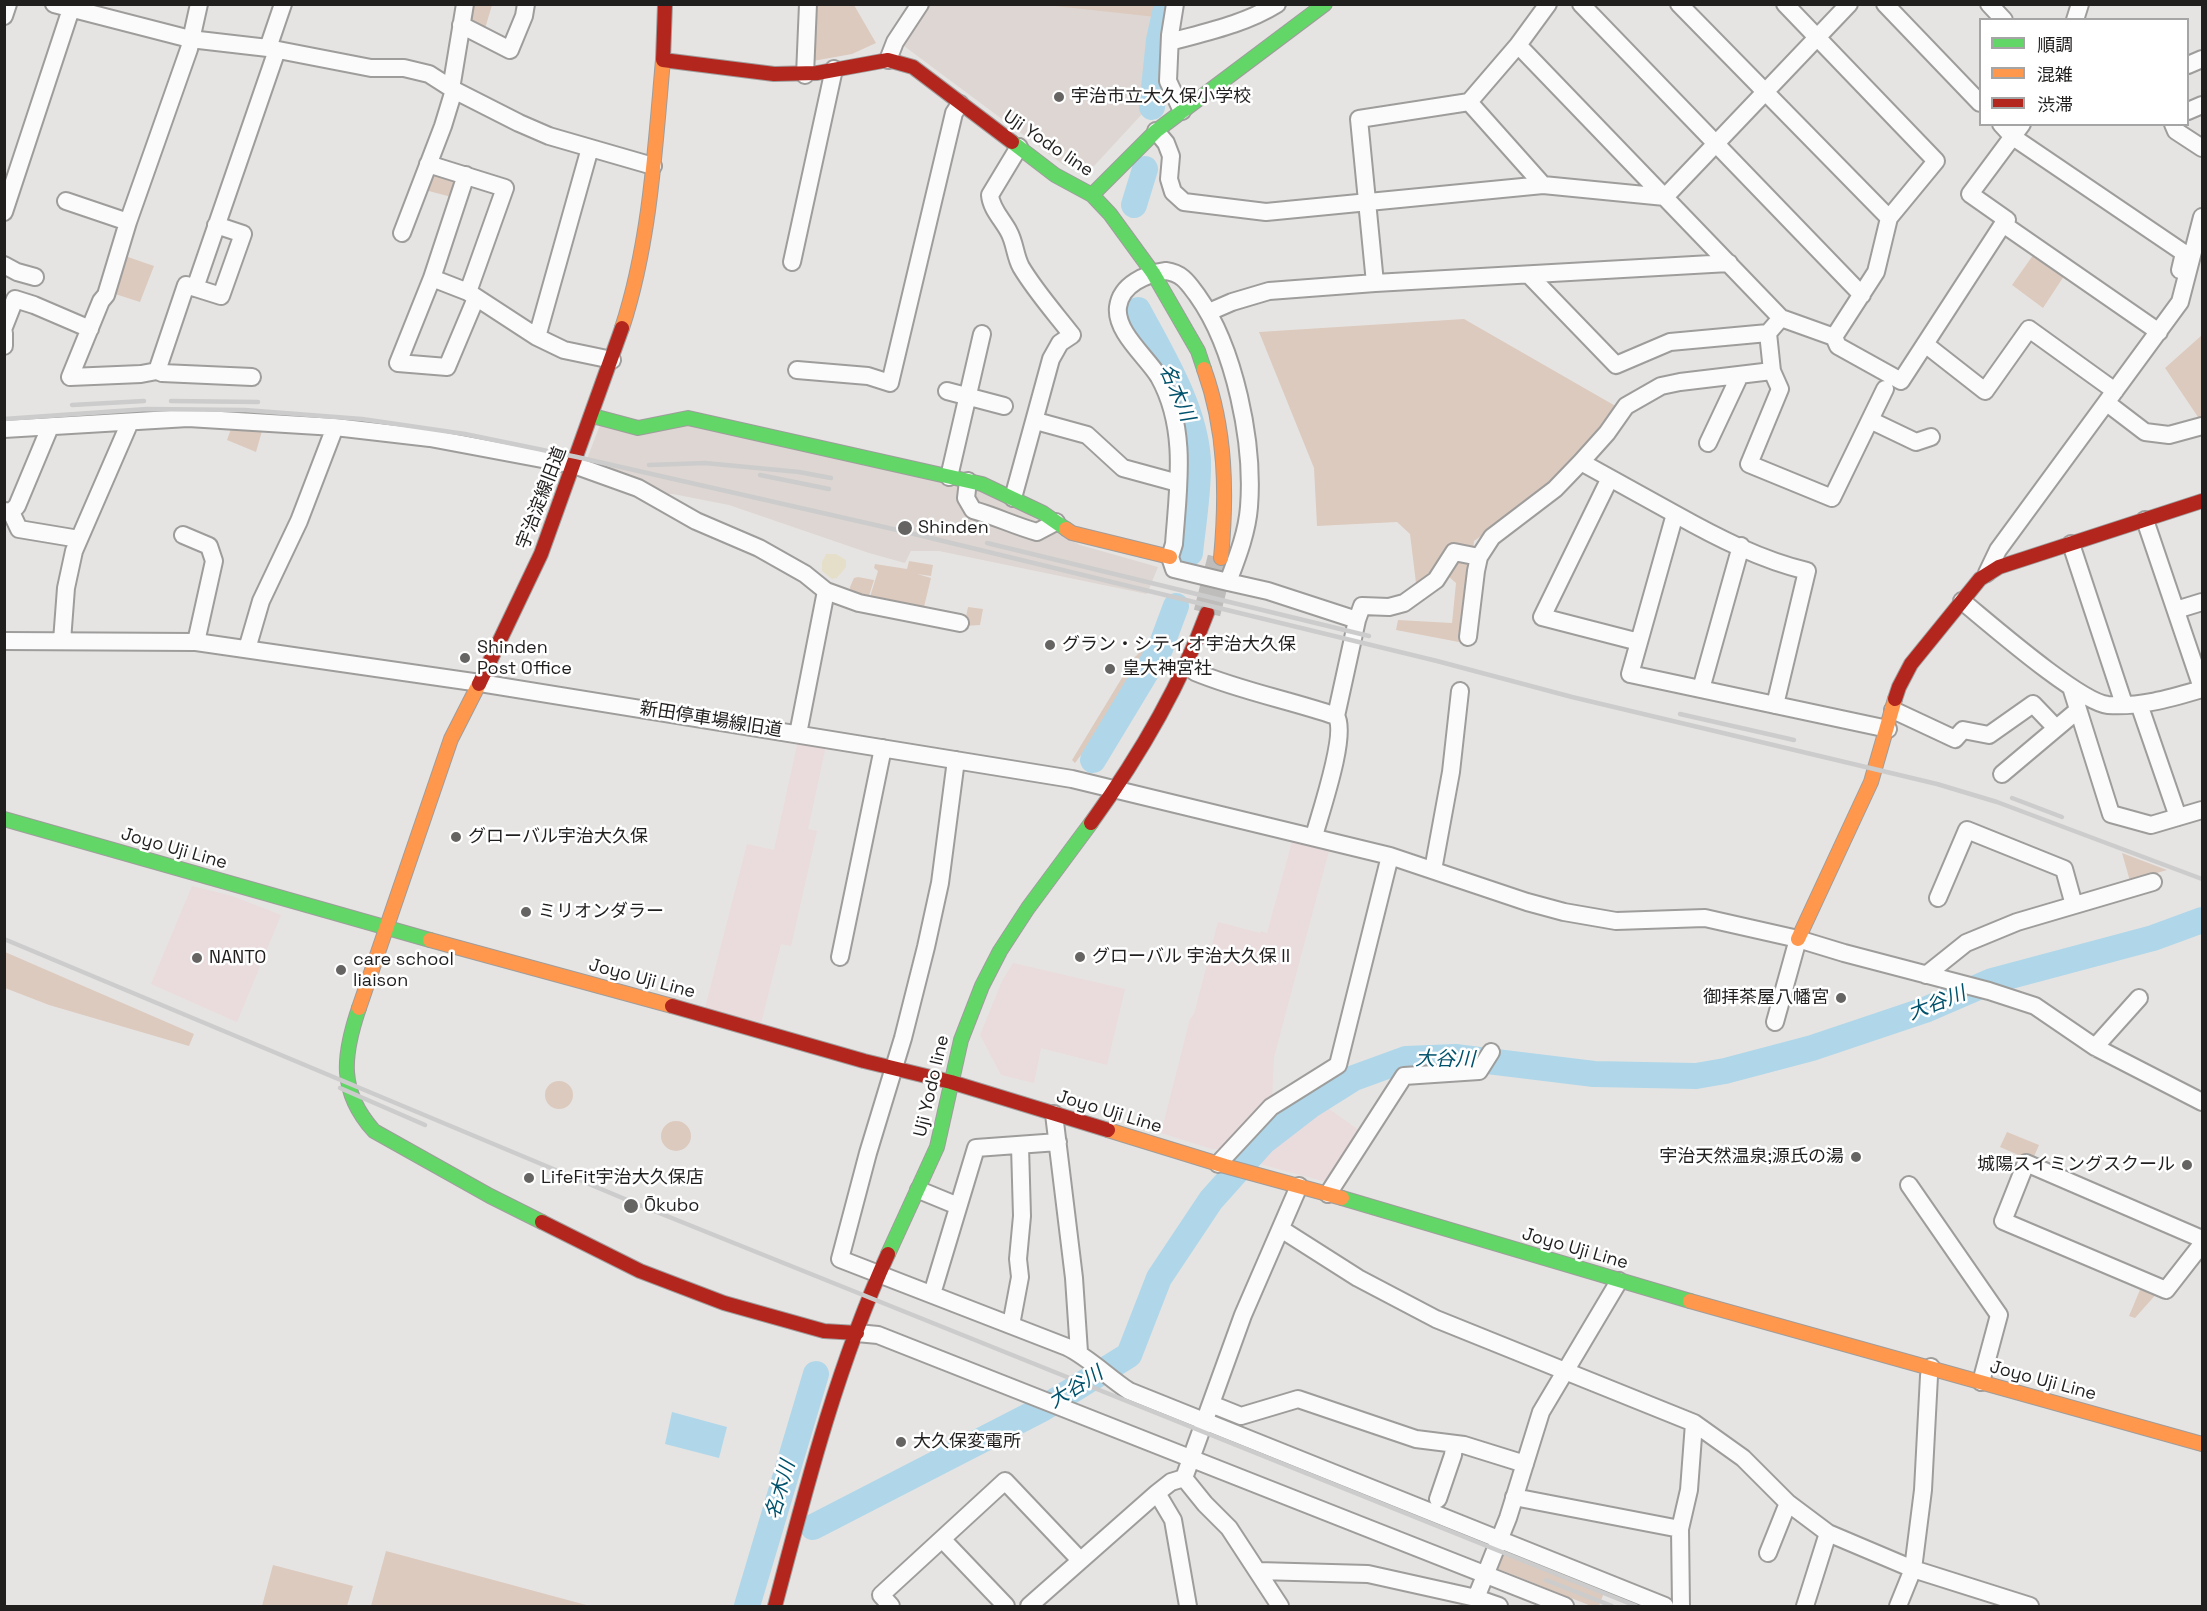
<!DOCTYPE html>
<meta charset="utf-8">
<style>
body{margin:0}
#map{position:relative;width:2207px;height:1611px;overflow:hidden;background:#e6e4e2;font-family:"Space Grotesk","Noto Sans JP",sans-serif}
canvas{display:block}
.frame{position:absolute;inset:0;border:6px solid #211f1e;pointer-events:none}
.legend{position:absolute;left:1979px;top:18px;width:210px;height:108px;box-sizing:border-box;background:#fff;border:2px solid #a6a5a5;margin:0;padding:8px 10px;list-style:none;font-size:18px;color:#211f1e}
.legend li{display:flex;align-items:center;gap:12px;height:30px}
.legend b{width:30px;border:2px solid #a6a5a5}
</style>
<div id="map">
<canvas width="2207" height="1611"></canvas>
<div class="frame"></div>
<ul class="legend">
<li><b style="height:8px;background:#63d668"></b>順調</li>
<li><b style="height:8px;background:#ff974d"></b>混雑</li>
<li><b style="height:8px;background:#b3261e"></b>渋滞</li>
</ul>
</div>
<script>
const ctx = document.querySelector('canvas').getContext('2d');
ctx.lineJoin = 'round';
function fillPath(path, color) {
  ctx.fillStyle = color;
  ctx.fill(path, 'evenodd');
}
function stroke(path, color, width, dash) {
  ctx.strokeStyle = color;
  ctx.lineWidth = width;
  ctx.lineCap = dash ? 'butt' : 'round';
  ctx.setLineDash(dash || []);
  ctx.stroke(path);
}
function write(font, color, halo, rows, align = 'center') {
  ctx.font = font + ' "Space Grotesk","Noto Sans JP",sans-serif';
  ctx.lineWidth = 5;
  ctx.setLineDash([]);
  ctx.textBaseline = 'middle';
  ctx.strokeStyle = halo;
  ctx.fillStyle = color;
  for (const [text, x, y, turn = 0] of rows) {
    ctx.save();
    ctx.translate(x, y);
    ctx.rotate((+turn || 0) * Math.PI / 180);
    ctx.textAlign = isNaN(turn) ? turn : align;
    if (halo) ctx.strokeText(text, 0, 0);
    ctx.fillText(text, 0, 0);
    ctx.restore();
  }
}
const commercial = new Path2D(`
 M 798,741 L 826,745 L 808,829 L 817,831 L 791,946 L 781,944 L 761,1023 L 705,1008 L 747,844 L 774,850 Z
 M 1293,838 L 1330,847 L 1274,1057 L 1272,1098 L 1221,1149 L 1212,1149 L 1161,1133 L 1190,1019 L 1194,1014 L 1218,922 L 1260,933 L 1261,931 L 1267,933 Z
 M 192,886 L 232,896 L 281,915 L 237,1022 L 151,984 Z
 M 1013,963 L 1125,989 L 1107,1065 L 1041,1048 L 1034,1083 L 1001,1075 L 980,1035 L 1002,981 Z
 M 1322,1104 L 1360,1131 L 1327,1182 L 1256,1163 L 1267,1150 L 1298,1120 Z`);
const built = new Path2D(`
 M 926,5 L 1158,5 L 1143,113 L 1094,166 L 1065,166 L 904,46 L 903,41 Z
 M 686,424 L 984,489 L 1080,545 L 1158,567 L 1147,594 L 939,551 L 911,551 L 905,563 L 869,553 L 729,505 L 673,494 L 661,494 L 585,464 L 600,425 Z`);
const green = new Path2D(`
 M 470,5 L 492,5 L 484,32 L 468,20 Z
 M 812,5 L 854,5 L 876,43 L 852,54 L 813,61 Z
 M 1046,5 L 1158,5 L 1156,17 Z
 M 433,168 L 461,177 L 455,198 L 425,190 Z
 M 2036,251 L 2066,273 L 2043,308 L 2012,285 Z
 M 125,256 L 154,266 L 140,302 L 112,293 Z
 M 1464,319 L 1619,408 L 1553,485 L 1474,541 L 1464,643 L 1396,630 L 1398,620 L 1452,623 L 1456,583 L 1448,576 L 1416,583 L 1410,534 L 1397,522 L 1317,526 L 1314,468 L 1259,332 Z
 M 2202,335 L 2202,420 L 2200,420 L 2165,368 Z
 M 231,429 L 262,431 L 256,452 L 227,440 Z
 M 909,561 L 933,565 L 931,576 L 917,574 L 931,578 L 923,611 L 869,600 L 878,571 L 874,568 L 875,564 L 907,569 Z
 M 858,577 L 874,580 L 868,599 L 851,594 L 850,587 L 854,578 Z
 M 968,607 L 983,609 L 980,625 L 964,626 Z
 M 1150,648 L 1151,650 L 1089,756 L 1081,755 L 1075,763 L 1072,760 L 1134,658 L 1141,651 Z
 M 2122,853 L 2167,870 L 2130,881 Z
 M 5,952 L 194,1034 L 189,1046 L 49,1005 L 5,988 Z
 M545 1095a14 14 0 1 1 28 0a14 14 0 1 1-28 0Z
 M661 1136a15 15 0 1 1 30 0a15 15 0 1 1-30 0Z
 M 2007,1132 L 2039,1145 L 2032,1161 L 2000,1147 Z
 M 2142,1285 L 2159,1291 L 2135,1318 L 2129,1316 Z
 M 1504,1546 L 1606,1587 L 1599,1606 L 1591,1606 L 1496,1568 Z
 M 386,1551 L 590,1606 L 371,1606 Z
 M 273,1565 L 353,1586 L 347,1606 L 262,1606 Z`);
const sand = new Path2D(`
 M 826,554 L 836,554 L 846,560 L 846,567 L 837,578 L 832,579 L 822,571 L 822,562 Z`);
const water = new Path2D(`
 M 672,1412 L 727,1427 L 719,1458 L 665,1444 Z`);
const river = new Path2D(`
 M 1152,107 L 1159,40 L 1167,4
 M 1134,205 L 1145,169
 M 1138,310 C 1162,355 1195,408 1198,460 C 1199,489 1193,524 1190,553
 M 1093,760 L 1160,649 L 1176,606
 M 813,1527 L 1042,1409 L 1129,1355 L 1159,1278 L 1211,1200 L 1263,1142 L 1311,1105 L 1354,1078 L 1406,1059 L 1455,1057 L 1594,1074 L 1696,1076 L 1725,1071 L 1812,1048 L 1925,1010 L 1992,981 L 2153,938 L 2202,920
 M 747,1606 L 816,1374`);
const primaryTunnel = new Path2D(`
 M 1207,613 L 1221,558`);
const street = new Path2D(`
 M 54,4 L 190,39 L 268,48 L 371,68 L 404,68 L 429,74 L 454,90 L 519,123 L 549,136 L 653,166
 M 199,4 L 189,49 L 128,222 L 106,295 L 101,301 L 70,377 L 141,374 L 157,371 L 162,373 L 252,377
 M 1175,4 L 1170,35 L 1168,81 L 1182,111
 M 1581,4 L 1862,295
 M 1679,4 L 1889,218
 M 1885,4 L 1980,103
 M 1989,4 L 2004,20
 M 4,16 L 8,4
 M 2075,20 L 2080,4
 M 461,25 L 510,50 L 524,16 L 526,4
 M 1170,42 C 1206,32 1245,24 1277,4
 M 1518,45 L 1781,318 L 1834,337 L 1876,272 L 1889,218 L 1936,161 L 1785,4
 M 268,48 L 283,4
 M 888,60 L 895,42 L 920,4
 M 2188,65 L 2202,59
 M 805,75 L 808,4
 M 451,89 L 465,4
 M 1469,102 L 1543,185
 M 2188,111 L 2202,105
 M 2001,124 L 2013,137 L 2184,253 L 2180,270
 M 2022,124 L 1970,194 L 2007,220 L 2003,224 L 2159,332
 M 2173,124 L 2176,131 L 2202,148
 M 1156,131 L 1166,143 L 1171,156 L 1169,179 L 1173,192 L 1184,202 L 1266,212 L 1543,185 L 1665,197 L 1849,4
 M 428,164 L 505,188 L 468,292
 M 466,175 L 432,278 L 468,292 L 537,337 L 564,350 L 612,360
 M 66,201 L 128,222
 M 4,212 L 71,9
 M 402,233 L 443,126 L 454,90
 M 792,262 L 834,69
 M 4,265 L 17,272 L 35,277
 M 1166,271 C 1182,273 1188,283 1197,295 C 1235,348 1254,443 1249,507 C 1247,533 1237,558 1228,582 L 1174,569 L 1170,557 L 1174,544 C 1178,488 1188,429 1159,377 C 1147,357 1115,332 1118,307 C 1121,284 1146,274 1166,271 Z
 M 1529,275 L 1616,365 L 1670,342 L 1768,333
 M 432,278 L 398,363 L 447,367 L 476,298
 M 1375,283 L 1359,119 L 1469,102 L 1518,45 L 1548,4
 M 195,288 L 277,50
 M 1209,312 L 1232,302 L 1269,291 L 1375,283 L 1729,263
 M 4,327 L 15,299 L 34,305 L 90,329
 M 4,333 L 4,346
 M 537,337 L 590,148
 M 1834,337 L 1838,346 L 1901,381 L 2003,224
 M 1925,344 L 1985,391 L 2029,329 L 2115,391
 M 797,370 L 868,376 L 890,383 L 954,113 L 960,104
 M 157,371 L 186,285 L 221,296 L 243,234 L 216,225
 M 1772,371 L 1780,389 L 1749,464 L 1832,498 L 1885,389
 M 947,391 L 1004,406
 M 2107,403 L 2145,432 L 2169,435 L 2202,426
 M 1870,420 L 1916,442 L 1931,437
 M 1036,421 L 1087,435 L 1123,468 L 1178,483
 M 4,429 L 188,418 L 335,427 L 430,438 L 574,465 L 638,488 L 696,521 L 759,548 L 805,574 L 826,591 L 859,603 L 960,623
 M 1708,443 L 1740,375
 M 949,477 L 982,334
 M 1610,478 L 1542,617 L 1639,642
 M 968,481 L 966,498 L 973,510 C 995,516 1015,526 1037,532 L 1056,522
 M 1013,498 L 1051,359 L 1060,343 L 1072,335 C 1055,313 1036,292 1021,267 C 1015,256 1015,243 1009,232 C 1003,220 991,209 990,195 L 1019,147
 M 4,511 L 11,512 L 19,529 L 79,539
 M 11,512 L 17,506 L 50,427
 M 1675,514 L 1581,462 L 1607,433 L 1626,406 L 1661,386 L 1680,382 L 1772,371 L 1768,333 L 1781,318
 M 2145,520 L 2202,688
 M 183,535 L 209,546 L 214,561 L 196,642
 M 2071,544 L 2124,704
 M 1987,573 L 1998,550 L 2180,302 L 2202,217
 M 1228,582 L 1268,591 L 1357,620 L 1362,606 L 1389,607 L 1404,603 L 1436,580 L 1454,552 L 1479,557
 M 1962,601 C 1989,623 2079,702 2108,705 C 2142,707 2171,698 2202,689
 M 2176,610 L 2202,602
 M 1468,637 L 1476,571 L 1479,557 L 1492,537 L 1555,489 L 1581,462
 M 4,641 L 196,642 L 480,683 L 1072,779 L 1390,856 L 1527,902 L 1564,912 L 1616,921 L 1705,918 L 1798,939 L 1844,953 L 1989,991 L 2035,1006 L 2095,1047 L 2202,1102
 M 62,641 L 66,588 L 74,551 L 130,422
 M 247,649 L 261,601 L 299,521 L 335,427
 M 1195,672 C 1241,691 1289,700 1336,716
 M 2071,687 L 2111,814 L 2151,825 L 2202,810
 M 1701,689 L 1741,546
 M 2139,704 L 2178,817
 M 1775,705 L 1807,571 C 1761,560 1716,537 1675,514 L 1630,674 L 1888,729
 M 1893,710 L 1955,739 L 1963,730 L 1989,735 L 2033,704 L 2056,728
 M 798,734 L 826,591
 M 956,760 L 940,883 L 926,947 L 903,1038 L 868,1153 L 840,1259 L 1067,1347 C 1088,1357 1109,1378 1129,1391 L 1665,1606
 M 2002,774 L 2078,710
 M 1314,836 C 1320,814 1348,733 1336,716 L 1357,620
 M 1433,870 L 1451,772 L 1460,691
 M 1938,898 L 1967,830 L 2064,869 L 2074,905
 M 840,957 L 883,748
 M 1926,975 L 1966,943 L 2017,922 L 2153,882
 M 1775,1022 L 1798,939
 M 2095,1047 L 2139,998
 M 1054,1114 L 1074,1278 L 1079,1352
 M 1218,1164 L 1271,1107 L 1338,1065 L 1390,856
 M 1909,1185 L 1999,1315 L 1981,1382
 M 919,1190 L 958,1206
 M 1328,1194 L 1404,1076 L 1479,1071 L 1491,1052
 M 1281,1229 L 1358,1278 L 1436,1319 L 1694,1423 L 1743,1458 L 1788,1503 L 1828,1533 L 1913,1569 L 2030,1606
 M 2202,1239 L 2026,1163 L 2003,1221 L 2166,1290 L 2202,1244
 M 932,1294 L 976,1148 L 1058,1142
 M 1011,1325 L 1020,1277 L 1018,1259 L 1022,1216 L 1020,1146
 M 857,1333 L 878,1335 L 1565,1606
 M 1211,1404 L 1241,1416 L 1298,1399 L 1416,1439 L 1464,1445 L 1525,1464
 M 1184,1478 L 1243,1315 L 1299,1186
 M 1184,1478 L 1205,1504 L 1229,1528 L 1280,1606
 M 1157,1493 L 1173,1520 L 1188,1606
 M 1514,1497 L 1680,1529
 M 1438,1499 L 1453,1455 L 1454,1445
 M 942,1539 L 1006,1606
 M 1768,1553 L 1788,1503
 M 1258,1571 L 1368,1574 L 1476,1598 L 1499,1606
 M 1476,1598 L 1508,1518 L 1541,1412 L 1619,1281
 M 891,1606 L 881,1595 L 1005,1481 L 1080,1560
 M 1029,1606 L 1157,1493 L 1171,1482 L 1184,1478
 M 1681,1606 L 1680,1529 L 1689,1490 L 1694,1423
 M 1805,1606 L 1828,1533
 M 1898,1606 L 1913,1569 L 1923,1490 L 1929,1376 L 1931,1367`);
const fast = new Path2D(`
 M 1012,142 L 1055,175 L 1092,195 L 1110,214 L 1153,273 L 1198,351 L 1204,369
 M 1092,195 L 1156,131 L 1325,4
 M 593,416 L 638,428 L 688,418 L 982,484 L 1043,513 L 1066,529
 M 4,819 L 430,940
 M 359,1008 C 343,1055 338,1091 374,1131 L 490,1196 L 542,1222
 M 1342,1198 L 1690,1301
 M 888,1254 L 937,1147 L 961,1040 L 982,986 L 1000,951 L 1028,908 L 1091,823`);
const slow = new Path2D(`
 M 622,328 C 650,243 655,149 663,60
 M 1204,369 C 1226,430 1227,494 1221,558
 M 1066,529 L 1072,533 L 1170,557
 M 1798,939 L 1871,782 L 1895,699
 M 430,940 L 672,1006
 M 359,1008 L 451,739 L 479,684
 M 1108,1130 L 1225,1166 L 1342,1198
 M 1690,1301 L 2202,1444`);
const jam = new Path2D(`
 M 665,4 L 663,60 L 774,74 L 817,73 L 888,60 L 913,67 L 1012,142
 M 479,684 L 541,554 L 622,328
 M 1895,699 L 1899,687 L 1911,664 L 1980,579 L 1999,567 L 2202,501
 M 1091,823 C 1138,758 1179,689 1207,613
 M 672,1006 L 864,1061 L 951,1082 L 1108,1130
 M 542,1222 L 640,1271 L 724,1303 L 824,1331 L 857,1333
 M 775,1606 C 806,1488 837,1366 888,1254`);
const rail = new Path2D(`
 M 171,401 L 258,402
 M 72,405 L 144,401
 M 4,419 L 147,409 L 245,410 L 362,419 L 465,434 L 577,457 L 906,532 L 1437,661 L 1572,697 L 1937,784 L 1997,802 L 2202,879
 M 649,465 L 705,463 L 799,472 L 831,478
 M 760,475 L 829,489
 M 987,543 L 1369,636
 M 1680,714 L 1794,740
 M 2012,798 L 2062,817
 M 4,939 L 632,1202 L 1636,1606
 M 340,1088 L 425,1125
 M 1546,1580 L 1612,1606`);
const markers = [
 [1059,97,6,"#666463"],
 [905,528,8,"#666463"],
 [1050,645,6,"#666463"],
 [465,658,6,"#666463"],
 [1110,669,6,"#666463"],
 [456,837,6,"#666463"],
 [526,912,6,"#666463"],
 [1080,957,6,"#666463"],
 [197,958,6,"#666463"],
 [341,970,6,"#666463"],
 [1841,998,6,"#666463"],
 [1856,1157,6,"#666463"],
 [2187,1165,6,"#666463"],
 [529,1178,6,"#666463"],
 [631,1206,8,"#666463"],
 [901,1442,6,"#666463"]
];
const poiNames = [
 ["宇治市立大久保小学校",1071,97],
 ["Shinden",918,528],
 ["グラン・シティオ宇治大久保",1062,645],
 ["Shinden",477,648],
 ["Post Office",477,669],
 ["皇大神宮社",1122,669],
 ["グローバル宇治大久保",468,837],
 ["ミリオンダラー",538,912],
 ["グローバル 宇治大久保 II",1092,957],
 ["NANTO",209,958],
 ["care school",353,960],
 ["liaison",353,981],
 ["御拝茶屋八幡宮",1829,998,"right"],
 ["宇治天然温泉;源氏の湯",1844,1157,"right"],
 ["城陽スイミングスクール",2175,1165,"right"],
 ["LifeFit宇治大久保店",541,1178],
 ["Ōkubo",644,1206],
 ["大久保変電所",913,1442]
];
const streetNames = [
 ["Uji Yodo line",1048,144,34],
 ["宇治淀線旧道",542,498,-69],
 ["新田停車場線旧道",711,720,9],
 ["Joyo Uji Line",174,849,16],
 ["Joyo Uji Line",642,979,15],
 ["Uji Yodo line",932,1086,-77],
 ["Joyo Uji Line",1109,1112,17],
 ["Joyo Uji Line",1575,1249,16],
 ["Joyo Uji Line",2043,1381,15]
];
const waterNames = [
 ["名木川",1176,393,67],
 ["大谷川",1937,1004,-21],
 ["大谷川",1445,1060,1],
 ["大谷川",1076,1388,-32],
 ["名木川",781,1490,-74]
];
fillPath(commercial, '#eadbdc');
fillPath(built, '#ded6d2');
fillPath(green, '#dccabe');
fillPath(sand, '#e5dfca');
fillPath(water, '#afd7e9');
stroke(river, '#afd7e9', 26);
stroke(primaryTunnel, '#bfbdbb', 27, [27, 14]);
stroke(street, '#9e9d9c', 20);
stroke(fast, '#9e9d9c', 16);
stroke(slow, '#9e9d9c', 16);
stroke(jam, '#9e9d9c', 16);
stroke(street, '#fbfbfb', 16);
stroke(fast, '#63d668', 14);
stroke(slow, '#ff974d', 14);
stroke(jam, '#b3261e', 14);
stroke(rail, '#ccc', 4.5);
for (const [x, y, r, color] of markers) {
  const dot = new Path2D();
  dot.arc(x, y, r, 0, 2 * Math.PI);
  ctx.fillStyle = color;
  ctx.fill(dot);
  stroke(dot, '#fff', 2);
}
write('18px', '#211f1e', '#fff', poiNames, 'left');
write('18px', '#211f1e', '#fff', streetNames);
write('italic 20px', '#00526c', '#fff', waterNames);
</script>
